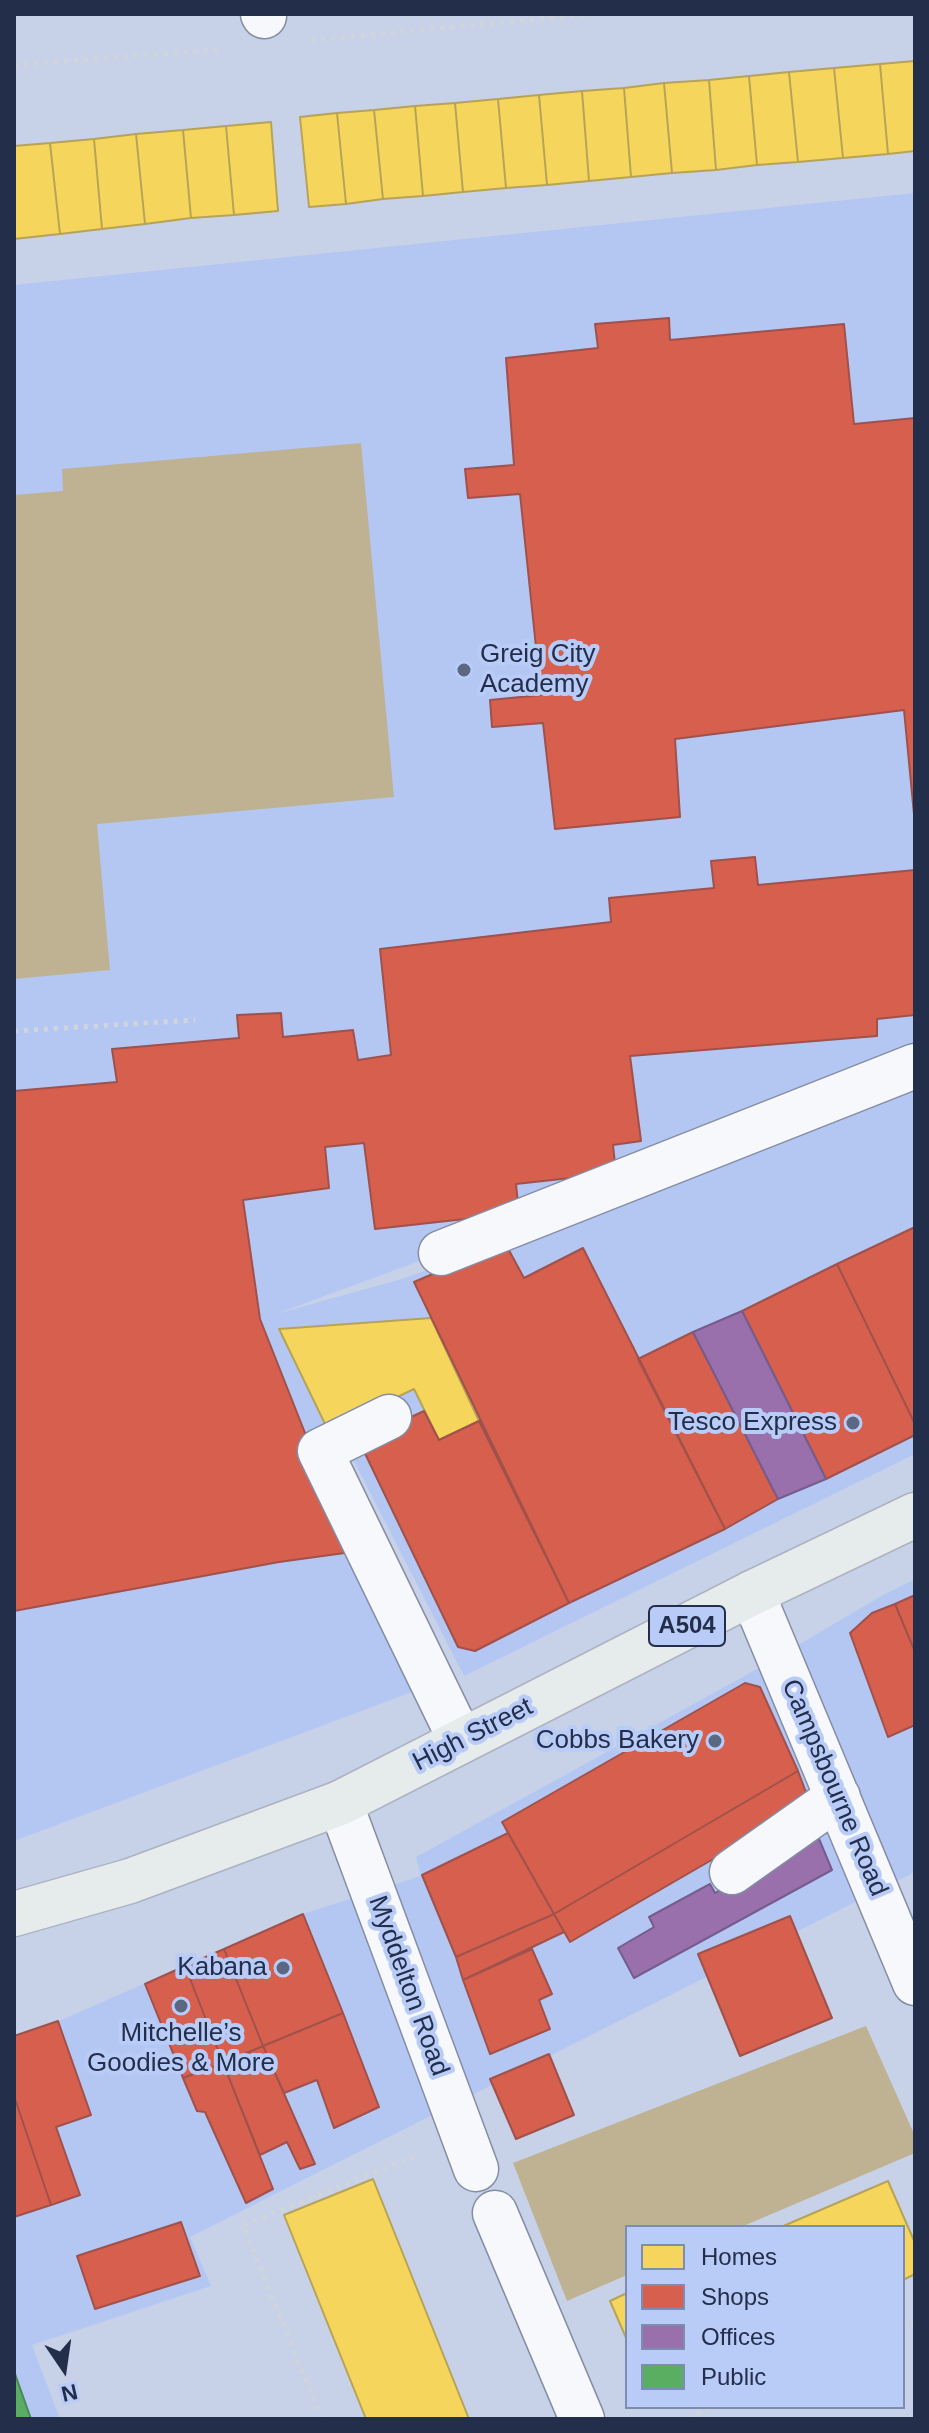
<!DOCTYPE html>
<meta charset="utf-8">
<style>
body{margin:0}
#map{position:relative;width:929px;height:2433px;overflow:hidden;background:#c7d2e9;font-family:Arial,sans-serif}
canvas{display:block}
.frame{position:absolute;inset:0;border:16px solid #232e4b;pointer-events:none}
.legend{position:absolute;left:625px;top:2225px;width:280px;height:184px;box-sizing:border-box;background:#b9ccf7;border:2px solid #7d8db2;margin:0;padding:10px 14px;list-style:none;font-size:24px;color:#232e4b}
.legend li{display:flex;align-items:center;gap:16px;height:40px}
.legend b{width:40px;border:2px solid #7d8db2}
.north{position:absolute;left:24px;top:2329px;width:80px;height:80px;-webkit-text-stroke:6px #b9ccf7;paint-order:stroke;rotate:167deg;font-size:22px;font-weight:700;line-height:32px;text-align:center;color:#232e4b}
.north::after{content:'';display:block;margin:auto;width:28px;height:36px;background:#232e4b;clip-path:polygon(50% 0,100% 100%,50% 72%,0 100%)}
</style>
<div id="map">
<canvas width="929" height="2433"></canvas>
<div class="frame"></div>
<ul class="legend">
<li><b style="height:22px;background:#f6d55c"></b>Homes</li>
<li><b style="height:22px;background:#d6604d"></b>Shops</li>
<li><b style="height:22px;background:#9970ab"></b>Offices</li>
<li><b style="height:22px;background:#5aae61"></b>Public</li>
</ul>
<div class="north">N</div>
</div>
<script>
const ctx = document.querySelector('canvas').getContext('2d');
ctx.lineJoin = 'round';
function fillPath(path, color) {
  ctx.fillStyle = color;
  ctx.fill(path, 'evenodd');
}
function stroke(path, color, width, dash) {
  ctx.strokeStyle = color;
  ctx.lineWidth = width;
  ctx.lineCap = dash ? 'butt' : 'round';
  ctx.setLineDash(dash || []);
  ctx.stroke(path);
}
function write(font, color, halo, rows, align = 'center') {
  ctx.font = font + ' Arial,sans-serif';
  ctx.lineWidth = 8;
  ctx.setLineDash([]);
  ctx.textBaseline = 'middle';
  ctx.strokeStyle = halo;
  ctx.fillStyle = color;
  for (const [text, x, y, turn = 0] of rows) {
    ctx.save();
    ctx.translate(x, y);
    ctx.rotate((+turn || 0) * Math.PI / 180);
    ctx.textAlign = isNaN(turn) ? turn : align;
    if (halo) ctx.strokeText(text, 0, 0);
    ctx.fillText(text, 0, 0);
    ctx.restore();
  }
}
const built = new Path2D(`
 M 915,193 L 915,1055 L 441,1253 L 276,1314 L 405,1278 L 915,1091 L 915,1454 L 464,1676 L 354,1461 L 321,1478 L 412,1692 L 14,1841 L 14,285 Z
 M 915,1579 L 915,1872 L 190,2237 L 211,2286 L 32,2345 L 60,2419 L 14,2419 L 14,2036 L 59,2021 L 303,1914 L 421,1876 L 416,1857 L 759,1668 L 883,1595 Z`);
const green = new Path2D(`
 M 361,443 L 394,797 L 97,824 L 110,970 L 14,979 L 14,495 L 63,491 L 62,469 Z
 M 866,2026 L 915,2136 L 915,2153 L 741,2227 L 627,2227 L 627,2275 L 567,2301 L 513,2163 Z`);
const homes = new Path2D(`
 M 915,61 L 915,151 L 888,154 L 880,64 Z
 M 880,64 L 888,154 L 843,158 L 834,68 Z
 M 834,68 L 843,158 L 798,162 L 789,72 Z
 M 789,72 L 798,162 L 757,165 L 749,76 Z
 M 749,76 L 757,165 L 716,170 L 709,80 Z
 M 709,80 L 716,170 L 672,173 L 664,83 Z
 M 664,83 L 672,173 L 631,177 L 624,88 Z
 M 624,88 L 631,177 L 589,181 L 582,91 Z
 M 582,91 L 589,181 L 547,185 L 539,95 Z
 M 539,95 L 547,185 L 506,188 L 498,99 Z
 M 498,99 L 506,188 L 463,192 L 455,103 Z
 M 455,103 L 463,192 L 423,196 L 415,106 Z
 M 415,106 L 423,196 L 383,199 L 374,110 Z
 M 374,110 L 383,199 L 346,204 L 337,113 Z
 M 337,113 L 346,204 L 309,207 L 300,117 Z
 M 271,122 L 278,211 L 234,215 L 226,126 Z
 M 226,126 L 234,215 L 191,218 L 183,130 Z
 M 183,130 L 191,218 L 145,224 L 136,134 Z
 M 136,134 L 145,224 L 102,229 L 94,139 Z
 M 94,139 L 102,229 L 60,234 L 50,143 Z
 M 50,143 L 60,234 L 14,239 L 14,146 Z
 M 431,1318 L 479,1421 L 439,1440 L 414,1389 L 328,1430 L 279,1329 Z
 M 373,2179 L 469,2419 L 366,2419 L 284,2215 Z
 M 888,2181 L 915,2243 L 915,2274 L 903,2280 L 903,2227 L 781,2227 Z
 M 627,2293 L 627,2340 L 610,2301 Z`);
const shops = new Path2D(`
 M 669,318 L 670,340 L 844,324 L 854,424 L 915,418 L 915,825 L 904,710 L 675,739 L 680,817 L 555,829 L 543,723 L 492,727 L 490,700 L 541,695 L 520,494 L 468,498 L 465,469 L 514,465 L 506,358 L 598,348 L 595,324 Z
 M 755,857 L 758,885 L 915,870 L 915,1015 L 877,1019 L 877,1036 L 630,1056 L 641,1141 L 613,1145 L 616,1173 L 516,1184 L 519,1213 L 375,1229 L 364,1143 L 325,1147 L 329,1188 L 243,1200 L 260,1319 L 352,1552 L 279,1562 L 14,1611 L 14,1091 L 117,1082 L 112,1049 L 239,1038 L 237,1015 L 281,1013 L 283,1037 L 353,1030 L 358,1060 L 391,1055 L 380,949 L 611,922 L 609,898 L 714,888 L 711,861 Z
 M 915,1227 L 915,1424 L 837,1264 Z
 M 505,1243 L 524,1278 L 583,1248 L 725,1529 L 569,1603 L 414,1282 Z
 M 837,1264 L 915,1424 L 915,1435 L 826,1479 L 742,1311 Z
 M 693,1332 L 778,1499 L 725,1529 L 638,1359 Z
 M 424,1411 L 439,1440 L 479,1421 L 569,1603 L 475,1651 L 458,1647 L 359,1441 Z
 M 915,1595 L 915,1652 L 895,1604 Z
 M 895,1604 L 915,1652 L 915,1725 L 888,1737 L 850,1633 L 872,1613 Z
 M 745,1683 L 760,1687 L 798,1771 L 554,1914 L 502,1822 Z
 M 798,1771 L 810,1803 L 570,1942 L 554,1914 Z
 M 508,1833 L 554,1914 L 456,1957 L 422,1875 Z
 M 303,1914 L 343,2013 L 263,2046 L 224,1949 Z
 M 554,1914 L 564,1932 L 463,1980 L 456,1957 Z
 M 790,1916 L 832,2018 L 740,2056 L 698,1954 Z
 M 224,1949 L 263,2046 L 223,2063 L 185,1966 Z
 M 532,1949 L 552,1994 L 539,2000 L 550,2029 L 490,2054 L 463,1980 Z
 M 185,1966 L 223,2063 L 183,2078 L 145,1984 Z
 M 343,2013 L 379,2107 L 334,2128 L 317,2080 L 284,2093 L 263,2046 Z
 M 58,2021 L 91,2115 L 56,2127 L 80,2195 L 51,2205 L 14,2096 L 14,2036 Z
 M 263,2046 L 315,2164 L 300,2169 L 287,2142 L 260,2155 L 223,2063 Z
 M 549,2054 L 574,2115 L 516,2139 L 490,2079 Z
 M 223,2063 L 273,2189 L 246,2203 L 205,2112 L 197,2111 L 183,2078 Z
 M 14,2096 L 51,2205 L 14,2217 Z
 M 181,2222 L 200,2276 L 95,2309 L 77,2256 Z`);
const offices = new Path2D(`
 M 742,1311 L 826,1479 L 778,1499 L 693,1332 Z
 M 817,1834 L 832,1870 L 634,1978 L 618,1948 L 654,1927 L 649,1917 L 710,1884 L 715,1893 Z`);
const public = new Path2D(`
 M 14,2371 L 31,2419 L 14,2419 Z`);
const path = new Path2D(`
 M 311,40 L 593,14
 M 14,65 L 222,49
 M 14,1031 L 195,1020
 M 903,2328 L 915,2323
 M 322,2419 L 243,2225 L 416,2156
 M 688,2419 L 710,2407`);
const minor = new Path2D(`
 M 263,14 L 264,16
 M 441,1253 L 915,1066
 M 389,1417 L 320,1451 L 461,1741
 M 752,1593 L 915,1983
 M 340,1803 L 476,2169
 M 732,1872 L 838,1797
 M 495,2213 L 582,2419`);
const major = new Path2D(`
 M 14,1914 L 130,1881 L 340,1803 L 752,1593 L 915,1515`);
const markers = [
 [464,670,8,"#5c6782"],
 [853,1423,8,"#5c6782"],
 [715,1741,8,"#5c6782"],
 [283,1968,8,"#5c6782"],
 [181,2006,8,"#5c6782"]
];
const shields = [
 [687,1626,76]
];
const shieldNames = [
 ["A504",687,1626]
];
const poiNames = [
 ["Greig City",480,655,"left"],
 ["Academy",480,685,"left"],
 ["Tesco Express",837,1423],
 ["Cobbs Bakery",699,1741],
 ["Kabana",267,1968],
 ["Mitchelle’s",181,2034,"center"],
 ["Goodies & More",181,2064,"center"]
];
const streetNames = [
 ["High Street",473,1735,-27],
 ["Campsbourne Road",834,1788,67],
 ["Myddelton Road",408,1986,70]
];
fillPath(built, '#b4c7f3');
fillPath(green, '#beb293');
fillPath(homes, '#f6d55c');
stroke(homes, '#b7a357', 2);
fillPath(shops, '#d6604d');
stroke(shops, '#a0514c', 2);
fillPath(offices, '#9970ab');
stroke(offices, '#765c8e', 2);
fillPath(public, '#5aae61');
stroke(public, '#4a885a', 2);
stroke(minor, '#848da4', 47);
stroke(major, '#acb2c2', 47);
stroke(path, '#d0d4db', 5, [4, 6]);
stroke(minor, '#f7f8fc', 44);
stroke(major, '#e6ecec', 44);
for (const [x, y, r, color] of markers) {
  const dot = new Path2D();
  dot.arc(x, y, r, 0, 2 * Math.PI);
  ctx.fillStyle = color;
  ctx.fill(dot);
  stroke(dot, '#b9ccf7', 3);
}
for (const [x, y, w] of shields) {
  const box = new Path2D();
  box.roundRect(x - w / 2, y - 20, w, 40, 6);
  ctx.fillStyle = '#b9ccf7';
  ctx.fill(box);
  stroke(box, '#232e4b', 2);
}
write('bold 24px', '#232e4b', null, shieldNames);
write('26px', '#232e4b', '#b9ccf7', poiNames, 'right');
write('26px', '#232e4b', '#b9ccf7', streetNames);
</script>
